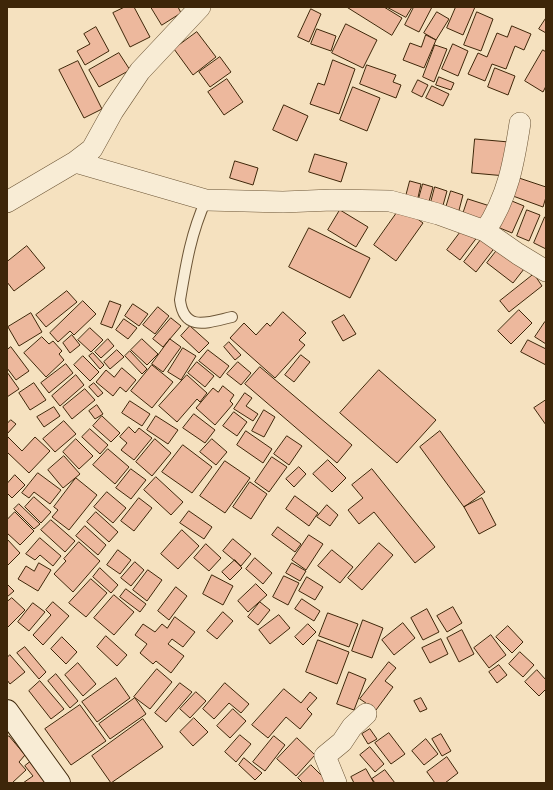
<!DOCTYPE html>
<style>
body{margin:0}
#map{position:relative;width:553px;height:790px;overflow:hidden;background:#f5e1bf;font-family:"Gentium Book Plus",serif}
canvas{display:block}
.frame{position:absolute;inset:0;border:8px solid #3e2609;pointer-events:none}
</style>
<div id="map">
<canvas width="553" height="790"></canvas>
<div class="frame"></div>
</div>
<script>
const ctx = document.querySelector('canvas').getContext('2d');
ctx.lineJoin = 'round';
function fillPath(path, color) {
  ctx.fillStyle = color;
  ctx.fill(path, 'evenodd');
}
function stroke(path, color, width, dash) {
  ctx.strokeStyle = color;
  ctx.lineWidth = width;
  ctx.lineCap = dash ? 'butt' : 'round';
  ctx.setLineDash(dash || []);
  ctx.stroke(path);
}
const building = new Path2D(`
 M 125,7 L 134,7 L 150,37 L 130,47 L 113,13 Z
 M 151,7 L 178,7 L 181,13 L 162,25 Z
 M 347,7 L 384,7 L 402,18 L 392,35 Z
 M 387,7 L 412,7 L 406,17 Z
 M 414,7 L 432,7 L 419,32 L 405,25 Z
 M 456,7 L 475,7 L 463,35 L 447,28 Z
 M 311,9 L 321,14 L 309,42 L 298,37 Z
 M 437,12 L 449,19 L 436,40 L 424,33 Z
 M 477,12 L 493,19 L 481,51 L 464,45 Z
 M 546,18 L 546,33 L 539,29 Z
 M 346,24 L 377,40 L 363,68 L 332,53 Z
 M 512,26 L 531,34 L 524,50 L 515,46 L 506,69 L 492,64 L 485,81 L 468,74 L 478,53 L 487,57 L 497,33 L 507,37 Z
 M 96,27 L 109,51 L 85,65 L 77,51 L 90,44 L 84,34 Z
 M 317,29 L 336,36 L 331,51 L 311,44 Z
 M 197,32 L 216,57 L 193,75 L 174,49 Z
 M 426,35 L 436,40 L 424,68 L 403,60 L 410,43 L 421,47 Z
 M 453,44 L 468,51 L 458,76 L 442,69 Z
 M 435,45 L 447,49 L 434,82 L 423,77 Z
 M 543,50 L 546,52 L 546,86 L 543,92 L 525,81 Z
 M 119,53 L 130,70 L 99,87 L 89,70 Z
 M 220,57 L 231,72 L 210,87 L 199,72 Z
 M 333,60 L 355,69 L 339,114 L 310,104 L 318,83 L 324,85 Z
 M 78,61 L 102,109 L 84,118 L 59,70 Z
 M 367,65 L 396,75 L 393,82 L 401,85 L 396,98 L 360,84 Z
 M 495,68 L 515,76 L 508,95 L 488,87 Z
 M 439,77 L 454,83 L 451,90 L 436,85 Z
 M 227,79 L 243,102 L 224,115 L 208,92 Z
 M 418,80 L 428,85 L 422,97 L 412,92 Z
 M 432,86 L 449,94 L 443,106 L 426,98 Z
 M 353,87 L 380,98 L 367,131 L 340,120 Z
 M 284,105 L 308,116 L 297,141 L 273,130 Z
 M 475,139 L 509,142 L 506,176 L 472,173 Z
 M 315,154 L 347,163 L 341,182 L 309,172 Z
 M 235,161 L 258,168 L 253,185 L 230,178 Z
 M 519,178 L 546,187 L 546,197 L 543,207 L 513,196 Z
 M 410,181 L 421,184 L 417,202 L 405,200 Z
 M 423,184 L 433,187 L 428,205 L 418,202 Z
 M 435,187 L 447,191 L 442,209 L 430,206 Z
 M 451,191 L 463,195 L 458,214 L 445,211 Z
 M 468,199 L 493,207 L 488,223 L 463,214 Z
 M 507,199 L 524,206 L 512,233 L 495,226 Z
 M 401,207 L 423,223 L 396,261 L 374,245 Z
 M 340,210 L 368,227 L 356,247 L 328,230 Z
 M 527,210 L 540,215 L 529,241 L 517,236 Z
 M 545,217 L 546,217 L 546,249 L 534,243 Z
 M 465,226 L 478,236 L 460,260 L 447,250 Z
 M 309,228 L 370,258 L 350,298 L 289,267 Z
 M 483,237 L 496,246 L 476,272 L 464,262 Z
 M 27,246 L 45,268 L 14,291 L 7,282 L 7,262 Z
 M 498,249 L 524,269 L 513,283 L 487,263 Z
 M 534,274 L 542,286 L 509,312 L 500,301 Z
 M 67,291 L 77,302 L 46,327 L 36,315 Z
 M 83,301 L 96,314 L 74,335 L 70,331 L 58,342 L 50,333 Z
 M 110,301 L 121,305 L 112,328 L 101,324 Z
 M 133,304 L 148,314 L 139,326 L 125,316 Z
 M 158,307 L 169,316 L 155,334 L 143,325 Z
 M 519,310 L 532,323 L 511,344 L 498,331 Z
 M 283,312 L 306,333 L 299,340 L 305,345 L 275,378 L 230,338 L 244,323 L 256,335 L 267,323 L 270,326 Z
 M 31,313 L 42,332 L 19,346 L 8,327 Z
 M 344,315 L 356,334 L 343,341 L 332,322 Z
 M 171,318 L 181,326 L 163,347 L 153,339 Z
 M 124,319 L 137,328 L 128,339 L 116,330 Z
 M 545,322 L 546,323 L 546,344 L 535,337 Z
 M 190,326 L 209,343 L 199,353 L 181,336 Z
 M 90,328 L 103,340 L 91,352 L 78,340 Z
 M 72,335 L 80,345 L 70,353 L 63,343 Z
 M 42,337 L 49,344 L 53,341 L 62,351 L 59,354 L 64,360 L 46,377 L 24,353 Z
 M 108,339 L 114,346 L 101,358 L 95,352 Z
 M 142,339 L 158,354 L 147,365 L 131,350 Z
 M 170,339 L 181,347 L 163,372 L 152,364 Z
 M 528,340 L 546,349 L 546,365 L 521,352 Z
 M 229,342 L 241,355 L 235,360 L 224,347 Z
 M 11,347 L 29,371 L 16,380 L 7,368 L 7,350 Z
 M 183,348 L 196,356 L 181,380 L 168,372 Z
 M 117,350 L 124,357 L 110,369 L 104,362 Z
 M 208,350 L 229,366 L 220,378 L 199,361 Z
 M 130,351 L 147,369 L 142,374 L 125,356 Z
 M 93,353 L 104,365 L 100,369 L 89,356 Z
 M 301,355 L 310,362 L 294,382 L 285,375 Z
 M 83,356 L 99,372 L 90,381 L 74,365 Z
 M 197,362 L 214,376 L 205,387 L 188,373 Z
 M 238,362 L 251,373 L 241,385 L 227,374 Z
 M 66,364 L 73,373 L 49,393 L 41,383 Z
 M 152,365 L 173,382 L 152,408 L 131,391 Z
 M 260,367 L 352,445 L 337,463 L 245,384 Z
 M 122,368 L 136,380 L 126,392 L 120,387 L 113,396 L 96,382 L 106,370 L 114,377 Z
 M 379,370 L 436,420 L 397,463 L 340,413 Z
 M 7,372 L 19,389 L 7,397 Z
 M 76,375 L 84,385 L 60,406 L 52,396 Z
 M 187,375 L 207,393 L 200,402 L 197,399 L 177,422 L 159,406 Z
 M 34,383 L 46,400 L 30,410 L 19,393 Z
 M 94,383 L 103,393 L 98,397 L 89,387 Z
 M 223,386 L 234,395 L 230,401 L 233,404 L 215,425 L 196,408 L 213,388 L 218,392 Z
 M 85,389 L 95,400 L 72,419 L 63,407 Z
 M 245,393 L 252,398 L 246,406 L 258,414 L 253,421 L 234,409 Z
 M 546,400 L 546,425 L 534,408 Z
 M 130,401 L 150,414 L 142,426 L 122,413 Z
 M 97,405 L 103,414 L 95,419 L 89,411 Z
 M 54,407 L 60,416 L 44,427 L 37,417 Z
 M 264,410 L 275,417 L 264,437 L 252,431 Z
 M 234,412 L 247,422 L 237,436 L 223,426 Z
 M 194,414 L 215,430 L 205,443 L 183,428 Z
 M 102,416 L 120,433 L 111,442 L 93,426 Z
 M 156,416 L 178,430 L 168,444 L 147,430 Z
 M 11,420 L 16,424 L 7,434 L 7,424 Z
 M 64,421 L 76,434 L 55,452 L 43,439 Z
 M 129,427 L 135,433 L 139,428 L 152,438 L 134,460 L 121,450 L 127,443 L 120,437 Z
 M 90,429 L 108,445 L 100,454 L 82,437 Z
 M 246,431 L 272,449 L 263,463 L 237,445 Z
 M 440,431 L 485,492 L 464,507 L 420,447 Z
 M 287,436 L 302,446 L 289,465 L 274,454 Z
 M 8,437 L 22,451 L 35,437 L 50,451 L 29,473 L 7,452 Z
 M 76,439 L 93,456 L 79,469 L 63,452 Z
 M 155,439 L 171,453 L 152,476 L 136,462 Z
 M 212,439 L 227,452 L 216,465 L 200,452 Z
 M 183,445 L 212,467 L 192,493 L 162,472 Z
 M 108,449 L 129,467 L 115,484 L 93,465 Z
 M 64,456 L 80,474 L 63,488 L 48,470 Z
 M 272,457 L 287,467 L 269,492 L 255,482 Z
 M 328,460 L 346,478 L 332,492 L 313,474 Z
 M 225,461 L 250,478 L 225,513 L 200,496 Z
 M 299,467 L 306,474 L 294,487 L 286,479 Z
 M 131,469 L 146,480 L 131,499 L 116,488 Z
 M 372,469 L 435,547 L 415,563 L 374,512 L 359,524 L 348,510 L 363,498 L 352,485 Z
 M 38,473 L 61,490 L 50,504 L 34,492 L 29,498 L 22,493 Z
 M 15,475 L 25,485 L 12,498 L 7,493 L 7,484 Z
 M 156,477 L 183,502 L 171,515 L 144,490 Z
 M 76,478 L 97,495 L 69,530 L 52,517 L 58,510 L 54,507 Z
 M 250,482 L 267,494 L 251,519 L 233,507 Z
 M 107,492 L 126,508 L 113,523 L 94,507 Z
 M 295,496 L 318,513 L 309,526 L 286,509 Z
 M 34,497 L 51,512 L 41,523 L 25,507 Z
 M 139,498 L 152,508 L 134,531 L 121,521 Z
 M 482,498 L 496,525 L 479,534 L 464,507 Z
 M 19,504 L 40,524 L 34,529 L 14,509 Z
 M 327,505 L 338,515 L 330,526 L 317,517 Z
 M 189,511 L 212,527 L 204,539 L 180,523 Z
 M 15,512 L 34,531 L 20,545 L 7,533 L 7,520 Z
 M 96,512 L 118,532 L 109,542 L 87,522 Z
 M 51,520 L 75,541 L 65,552 L 41,530 Z
 M 85,526 L 106,545 L 98,555 L 76,536 Z
 M 278,527 L 301,544 L 295,552 L 272,535 Z
 M 182,530 L 199,546 L 178,569 L 161,554 Z
 M 309,535 L 323,544 L 306,570 L 292,560 Z
 M 40,538 L 61,556 L 53,566 L 40,555 L 35,560 L 26,554 Z
 M 7,539 L 20,553 L 7,566 Z
 M 233,539 L 251,554 L 241,566 L 223,551 Z
 M 79,542 L 100,561 L 73,592 L 54,574 L 66,561 L 64,559 Z
 M 379,543 L 393,555 L 362,590 L 348,578 Z
 M 206,544 L 221,558 L 209,571 L 194,558 Z
 M 118,550 L 131,560 L 120,574 L 107,565 Z
 M 332,550 L 353,567 L 340,583 L 318,566 Z
 M 255,558 L 272,573 L 263,584 L 246,569 Z
 M 235,560 L 242,568 L 230,580 L 222,572 Z
 M 135,562 L 144,570 L 131,586 L 121,578 Z
 M 39,563 L 51,570 L 38,591 L 18,579 L 26,566 L 34,571 Z
 M 292,563 L 306,571 L 300,581 L 286,573 Z
 M 100,568 L 118,585 L 111,593 L 93,577 Z
 M 148,570 L 162,580 L 147,601 L 133,590 Z
 M 212,575 L 233,586 L 223,605 L 203,594 Z
 M 284,576 L 299,583 L 288,605 L 273,597 Z
 M 307,577 L 323,587 L 315,600 L 299,591 Z
 M 91,579 L 107,593 L 86,617 L 69,603 Z
 M 7,584 L 14,591 L 7,597 Z
 M 256,584 L 267,595 L 248,612 L 238,601 Z
 M 176,587 L 187,596 L 169,620 L 158,611 Z
 M 126,589 L 146,604 L 140,612 L 120,597 Z
 M 114,595 L 134,612 L 114,635 L 94,618 Z
 M 12,598 L 25,610 L 7,628 L 7,602 Z
 M 302,599 L 320,611 L 314,621 L 295,609 Z
 M 53,602 L 69,616 L 43,645 L 33,635 L 51,615 L 46,610 Z
 M 260,602 L 270,610 L 258,625 L 248,617 Z
 M 33,603 L 45,612 L 29,631 L 18,622 Z
 M 453,607 L 462,623 L 447,632 L 437,616 Z
 M 427,609 L 439,632 L 423,640 L 411,618 Z
 M 223,612 L 233,621 L 217,639 L 207,631 Z
 M 328,613 L 358,624 L 349,647 L 319,636 Z
 M 279,615 L 290,628 L 270,644 L 259,630 Z
 M 175,617 L 195,632 L 183,647 L 172,639 L 168,644 L 184,656 L 171,673 L 156,661 L 153,664 L 140,653 L 147,644 L 135,635 L 143,624 L 155,632 L 162,624 L 167,628 Z
 M 363,620 L 383,628 L 372,658 L 352,651 Z
 M 403,623 L 415,638 L 394,655 L 382,640 Z
 M 308,624 L 316,632 L 303,645 L 295,637 Z
 M 508,626 L 523,642 L 512,653 L 496,637 Z
 M 462,630 L 474,654 L 459,662 L 447,638 Z
 M 491,635 L 506,655 L 489,668 L 474,648 Z
 M 106,636 L 127,655 L 117,666 L 97,647 Z
 M 62,637 L 77,652 L 66,664 L 51,649 Z
 M 441,639 L 448,654 L 430,663 L 422,648 Z
 M 318,640 L 349,652 L 337,684 L 306,672 Z
 M 25,647 L 46,672 L 39,679 L 17,653 Z
 M 520,652 L 534,665 L 523,677 L 509,664 Z
 M 10,655 L 25,672 L 10,684 L 7,680 L 7,658 Z
 M 389,662 L 396,668 L 385,681 L 393,687 L 376,710 L 360,699 Z
 M 78,663 L 96,684 L 83,696 L 65,675 Z
 M 499,665 L 507,675 L 497,683 L 489,672 Z
 M 157,669 L 172,682 L 150,709 L 134,697 Z
 M 537,670 L 546,680 L 546,689 L 539,696 L 525,682 Z
 M 349,672 L 366,679 L 354,710 L 337,704 Z
 M 56,674 L 78,701 L 70,708 L 48,681 Z
 M 116,678 L 130,698 L 97,722 L 82,702 Z
 M 40,681 L 64,709 L 51,719 L 29,691 Z
 M 180,683 L 192,692 L 166,722 L 155,713 Z
 M 225,683 L 249,704 L 241,713 L 229,703 L 214,719 L 203,709 Z
 M 284,689 L 301,703 L 310,692 L 317,698 L 307,709 L 312,714 L 300,729 L 286,717 L 268,738 L 252,725 Z
 M 196,692 L 206,701 L 190,718 L 180,709 Z
 M 135,698 L 146,714 L 110,739 L 99,724 Z
 M 421,698 L 427,709 L 420,712 L 414,701 Z
 M 80,705 L 106,741 L 71,765 L 45,729 Z
 M 233,709 L 246,721 L 230,738 L 217,726 Z
 M 194,718 L 208,732 L 193,746 L 180,732 Z
 M 143,719 L 163,747 L 111,783 L 92,756 Z
 M 370,729 L 377,739 L 368,744 L 362,734 Z
 M 389,733 L 405,754 L 391,764 L 375,743 Z
 M 441,734 L 451,751 L 442,756 L 432,739 Z
 M 240,735 L 251,744 L 236,762 L 225,752 Z
 M 9,736 L 25,755 L 19,762 L 26,770 L 12,783 L 7,783 L 7,738 Z
 M 274,736 L 285,745 L 265,771 L 253,762 Z
 M 297,738 L 315,755 L 296,776 L 277,759 Z
 M 426,739 L 438,754 L 424,765 L 412,751 Z
 M 370,747 L 384,764 L 375,772 L 360,755 Z
 M 447,757 L 458,773 L 445,783 L 435,783 L 427,772 Z
 M 244,758 L 262,773 L 255,780 L 239,765 Z
 M 30,762 L 45,781 L 43,783 L 23,783 L 33,776 L 25,766 Z
 M 311,765 L 328,782 L 327,783 L 303,783 L 298,778 Z
 M 366,769 L 374,783 L 354,783 L 351,777 Z
 M 385,770 L 395,783 L 375,783 L 372,779 Z`);
const lane = new Path2D(`
 M 206,200 C 191,233 186,264 180,300 C 184,333 209,322 232,317`);
const street = new Path2D(`
 M 75,162 L 92,149 L 113,111 L 140,71 L 200,7
 M 7,202 L 75,162 L 206,200 L 283,202 L 332,200 L 390,201 L 438,214 L 485,231 L 518,254 L 546,271
 M 485,231 C 508,197 514,162 520,123
 M 336,783 L 325,756 L 342,742 L 352,727 L 366,714`);
const secondary = new Path2D(`
 M 7,711 L 59,783`);
fillPath(building, '#edb89d');
stroke(building, '#3e2609', 1);
stroke(lane, '#6c5536', 12);
stroke(street, '#6c5536', 22);
stroke(secondary, '#3e2609', 24);
stroke(lane, '#f8ecd5', 10);
stroke(street, '#f8ecd5', 21);
stroke(secondary, '#f8ecd5', 22);
</script>
